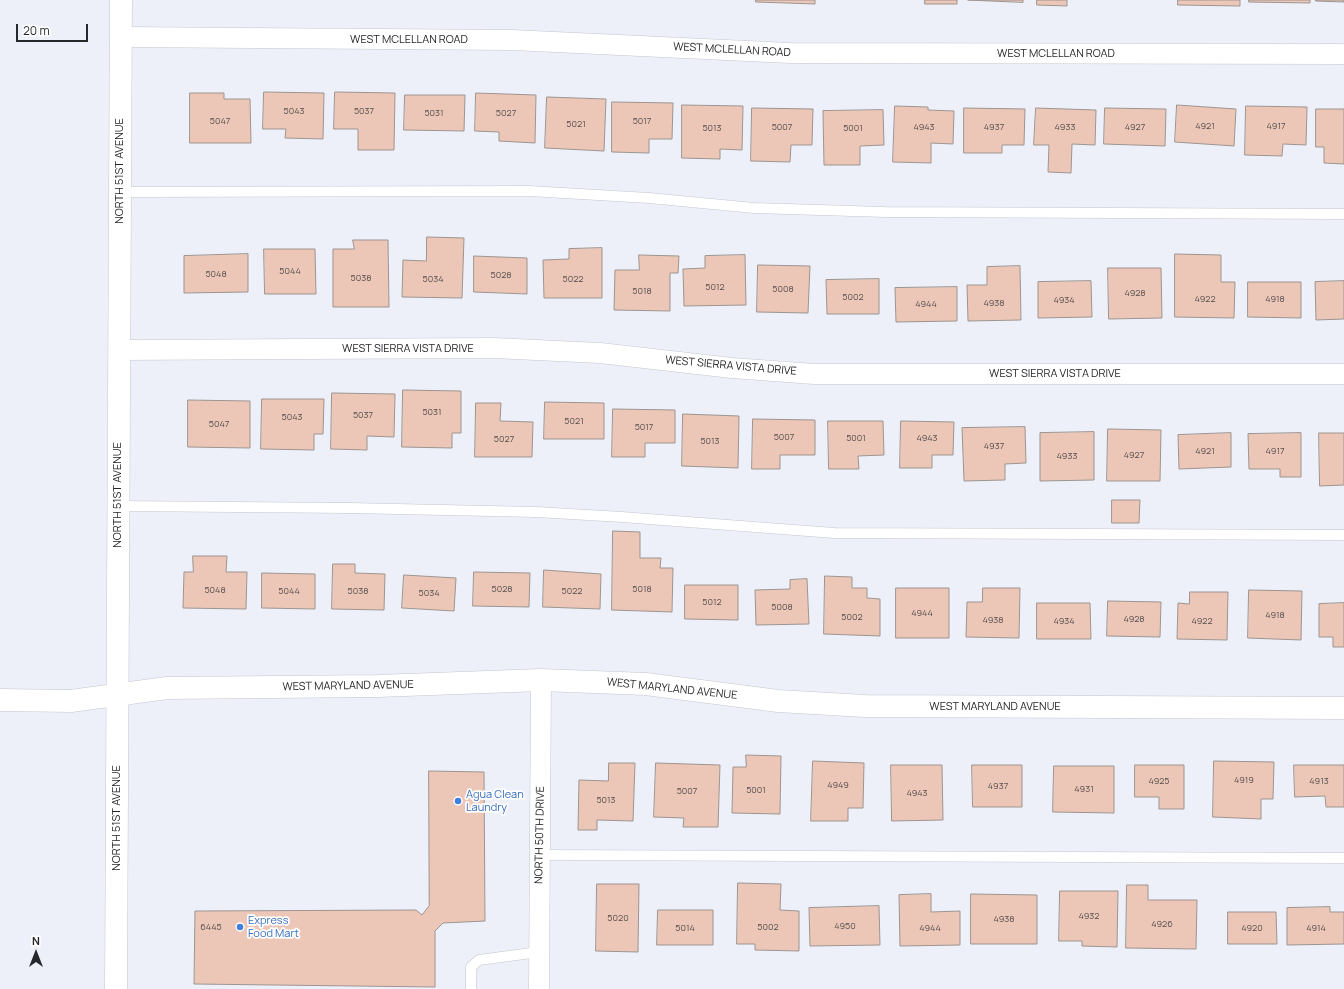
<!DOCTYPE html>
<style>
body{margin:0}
#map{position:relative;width:1344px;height:989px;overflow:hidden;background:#edf0f9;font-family:Manrope,sans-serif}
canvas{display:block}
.north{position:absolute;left:16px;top:933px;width:40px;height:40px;-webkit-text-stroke:3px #fff;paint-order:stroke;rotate:0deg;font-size:11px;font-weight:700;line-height:16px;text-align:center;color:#26272a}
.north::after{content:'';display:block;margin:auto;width:14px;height:18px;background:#26272a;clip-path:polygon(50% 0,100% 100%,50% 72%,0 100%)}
.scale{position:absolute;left:16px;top:24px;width:72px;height:18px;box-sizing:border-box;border:2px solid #26272a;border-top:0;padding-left:5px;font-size:12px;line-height:14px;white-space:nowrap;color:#26272a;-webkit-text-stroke:3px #fff;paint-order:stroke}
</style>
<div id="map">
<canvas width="1344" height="989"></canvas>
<div class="north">N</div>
<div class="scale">20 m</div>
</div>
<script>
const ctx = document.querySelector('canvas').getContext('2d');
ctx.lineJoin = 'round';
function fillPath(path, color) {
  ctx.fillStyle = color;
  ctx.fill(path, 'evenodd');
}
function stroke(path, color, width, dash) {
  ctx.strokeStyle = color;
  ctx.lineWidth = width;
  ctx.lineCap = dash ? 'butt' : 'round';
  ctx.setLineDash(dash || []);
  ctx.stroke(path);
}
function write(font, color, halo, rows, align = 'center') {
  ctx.font = font + ' Manrope,sans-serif';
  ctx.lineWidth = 3.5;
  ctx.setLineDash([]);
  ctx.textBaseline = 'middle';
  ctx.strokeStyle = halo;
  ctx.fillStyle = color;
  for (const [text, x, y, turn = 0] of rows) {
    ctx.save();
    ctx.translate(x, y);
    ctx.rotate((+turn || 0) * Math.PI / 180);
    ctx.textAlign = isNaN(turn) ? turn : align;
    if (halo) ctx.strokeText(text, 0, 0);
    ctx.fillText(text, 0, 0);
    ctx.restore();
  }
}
const building = new Path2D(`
 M 756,0 L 815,0 L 815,4 L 756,2 Z
 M 925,0 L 957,0 L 957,4 L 925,4 Z
 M 968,0 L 1023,0 L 1023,2 Z
 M 1037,0 L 1067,0 L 1067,6 L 1037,5 Z
 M 1178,0 L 1240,0 L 1240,6 L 1178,5 Z
 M 1249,0 L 1310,0 L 1310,3 L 1249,2 Z
 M 1316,0 L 1344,0 L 1344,2 L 1316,1 Z
 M 264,92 L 324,93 L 323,139 L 285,138 L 286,129 L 263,129 Z
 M 335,92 L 395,93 L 394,150 L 358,150 L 358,129 L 334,129 Z
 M 190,93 L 224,93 L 224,99 L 250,99 L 251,143 L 190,143 Z
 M 476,93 L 536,95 L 535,143 L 499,141 L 499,132 L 475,131 Z
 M 405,95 L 465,95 L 464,131 L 404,130 Z
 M 547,97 L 606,99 L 604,151 L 545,148 Z
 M 612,102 L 673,103 L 672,139 L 649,139 L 649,153 L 612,152 Z
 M 682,105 L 743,106 L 742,150 L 720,149 L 720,159 L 682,158 Z
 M 1177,105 L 1236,109 L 1234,146 L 1175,142 Z
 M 895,106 L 928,107 L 928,110 L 954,111 L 953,144 L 931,143 L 931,163 L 893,162 Z
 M 1246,106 L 1307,107 L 1306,145 L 1283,144 L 1282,156 L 1245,155 Z
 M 752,108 L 813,109 L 812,145 L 791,145 L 790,162 L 751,161 Z
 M 964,108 L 1025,109 L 1024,145 L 1002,145 L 1002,153 L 964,153 Z
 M 1036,108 L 1096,110 L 1095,145 L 1072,144 L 1071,173 L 1048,172 L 1049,145 L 1034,145 Z
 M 1105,108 L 1166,109 L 1165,146 L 1104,144 Z
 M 1316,109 L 1344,109 L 1344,164 L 1324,163 L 1324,147 L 1316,147 Z
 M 883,110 L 884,145 L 860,146 L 860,165 L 824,165 L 823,111 Z
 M 427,237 L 464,238 L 462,298 L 402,297 L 403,260 L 426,261 Z
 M 353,240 L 388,240 L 389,307 L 333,307 L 333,249 L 354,249 Z
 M 602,248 L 602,298 L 544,298 L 543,260 L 569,259 L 569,249 Z
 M 264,249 L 315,249 L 316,294 L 265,294 Z
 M 248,254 L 248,292 L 184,293 L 184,256 Z
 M 1175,254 L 1221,255 L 1221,282 L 1235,282 L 1234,318 L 1175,317 Z
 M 639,255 L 679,256 L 678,273 L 670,273 L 670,311 L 614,310 L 615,270 L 639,270 Z
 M 745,255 L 746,305 L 684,306 L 683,269 L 705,268 L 705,256 Z
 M 474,256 L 527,258 L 527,294 L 474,292 Z
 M 758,265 L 810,266 L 808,313 L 757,312 Z
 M 1020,266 L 1021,320 L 968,321 L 967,285 L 987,285 L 987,267 Z
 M 1108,268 L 1161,268 L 1162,318 L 1109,319 Z
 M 879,279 L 879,314 L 827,314 L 826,280 Z
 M 1091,281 L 1092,317 L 1038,318 L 1038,282 Z
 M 1344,281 L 1344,319 L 1316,320 L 1315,282 Z
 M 1248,282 L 1301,282 L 1301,318 L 1248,317 Z
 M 957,287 L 957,321 L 896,322 L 895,288 Z
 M 403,390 L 461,391 L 461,433 L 452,433 L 452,448 L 402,447 Z
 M 332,393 L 395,394 L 394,437 L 367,436 L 367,450 L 331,449 Z
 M 262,399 L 324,399 L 323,434 L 314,434 L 314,450 L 261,449 Z
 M 188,400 L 250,401 L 250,448 L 188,447 Z
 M 545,402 L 604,403 L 604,439 L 544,439 Z
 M 476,403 L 501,403 L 500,421 L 533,422 L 532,457 L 475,457 Z
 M 613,409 L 675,410 L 675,443 L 645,443 L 645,457 L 612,457 Z
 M 683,414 L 739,416 L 738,468 L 682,466 Z
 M 753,419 L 815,420 L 815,455 L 780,455 L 780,469 L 752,469 Z
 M 828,421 L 883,421 L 884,455 L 858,456 L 859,469 L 829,469 Z
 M 901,421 L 954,422 L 953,455 L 932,455 L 932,468 L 900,468 Z
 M 1025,427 L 1026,463 L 1005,464 L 1005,480 L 964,481 L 962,428 Z
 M 1108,429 L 1161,430 L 1160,481 L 1107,481 Z
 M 1094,432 L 1094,480 L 1040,481 L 1040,433 Z
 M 1231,433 L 1231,467 L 1179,469 L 1178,435 Z
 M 1301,433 L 1301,477 L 1280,477 L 1280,469 L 1249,469 L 1248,434 Z
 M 1319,433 L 1344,433 L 1344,485 L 1320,486 Z
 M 1112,500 L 1140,500 L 1139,523 L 1112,523 Z
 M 613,531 L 640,532 L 640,558 L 661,558 L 660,568 L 673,568 L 672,612 L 612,610 Z
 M 193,556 L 227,556 L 226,572 L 247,572 L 246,609 L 183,608 L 184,572 L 193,572 Z
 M 333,564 L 355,564 L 355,573 L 385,574 L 384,610 L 332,609 Z
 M 544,570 L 601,574 L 600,609 L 543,607 Z
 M 474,572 L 530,573 L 529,607 L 473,606 Z
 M 262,573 L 315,574 L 315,609 L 262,608 Z
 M 404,575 L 456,578 L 454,611 L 402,608 Z
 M 825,576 L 852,577 L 852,588 L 867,588 L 867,598 L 880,599 L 880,636 L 824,634 Z
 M 807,579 L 809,624 L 756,625 L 755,590 L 790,589 L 790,580 Z
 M 685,585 L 738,585 L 738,620 L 685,619 Z
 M 896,588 L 949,588 L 949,638 L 896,638 Z
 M 983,588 L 1020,588 L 1019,638 L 966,637 L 967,602 L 982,602 Z
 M 1249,590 L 1302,591 L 1301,640 L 1248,638 Z
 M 1190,592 L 1228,592 L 1227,640 L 1177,639 L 1178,603 L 1189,604 Z
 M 1108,601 L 1161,602 L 1160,637 L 1107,636 Z
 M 1037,603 L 1090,603 L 1091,639 L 1037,639 Z
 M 1344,603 L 1344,647 L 1333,647 L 1333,637 L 1319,637 L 1319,604 Z
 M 746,755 L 781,756 L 780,814 L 732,813 L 733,767 L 746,767 Z
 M 813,761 L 864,763 L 863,808 L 848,808 L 848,821 L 811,821 Z
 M 1214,761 L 1274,762 L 1273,799 L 1261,799 L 1261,819 L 1213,817 Z
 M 609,763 L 635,763 L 633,821 L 597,820 L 597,830 L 578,830 L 579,780 L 608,781 Z
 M 656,763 L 720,765 L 718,827 L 683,827 L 684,818 L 654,817 Z
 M 891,765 L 942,765 L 943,820 L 892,821 Z
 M 972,765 L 1022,765 L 1022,807 L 973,807 Z
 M 1135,765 L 1184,765 L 1184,809 L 1159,809 L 1159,797 L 1135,797 Z
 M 1294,765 L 1344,765 L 1344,807 L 1326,807 L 1325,796 L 1295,797 Z
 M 1054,766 L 1114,766 L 1114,813 L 1053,812 Z
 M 429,771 L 484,772 L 485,921 L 443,923 L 435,931 L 435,987 L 194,984 L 195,911 L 416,910 L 422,915 L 429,906 Z
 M 738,883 L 781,884 L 780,910 L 799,911 L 799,951 L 755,950 L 755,944 L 737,944 Z
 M 597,884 L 639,884 L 638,952 L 596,951 Z
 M 1127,885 L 1148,885 L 1148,900 L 1197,900 L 1196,949 L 1126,948 Z
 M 1060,891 L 1118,891 L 1117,947 L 1082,946 L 1082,941 L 1059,941 Z
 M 931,894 L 931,912 L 960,911 L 960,945 L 900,946 L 899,895 Z
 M 971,894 L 1037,895 L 1037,944 L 971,944 Z
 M 879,906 L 880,945 L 810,946 L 809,908 Z
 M 1330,907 L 1330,912 L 1344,912 L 1344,944 L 1287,945 L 1287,908 Z
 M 658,910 L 713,910 L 713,945 L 657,945 Z
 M 1228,912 L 1276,912 L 1277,944 L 1228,944 Z`);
const service = new Path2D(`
 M 120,192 L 529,191 L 649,198 L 754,208 L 885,212 L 1344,214
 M 118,506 L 350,508 L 536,512 L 622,517 L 834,533 L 1344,535
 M 540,855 L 1344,858
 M 471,989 L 471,967 L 479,960 L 539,952`);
const minor = new Path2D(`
 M 121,37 L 512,40 L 790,53 L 1344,54
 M 119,350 L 494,348 L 600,353 L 732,368 L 814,374 L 1344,374
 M 539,989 L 541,680`);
const tertiary = new Path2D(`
 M 0,700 L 71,701 L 167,688 L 378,686 L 541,680 L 646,684 L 778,701 L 865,706 L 1344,708`);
const primary = new Path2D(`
 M 116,989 L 121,0`);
const markers = [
 [458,801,4,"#3f7fe0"],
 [240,927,4,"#3f7fe0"]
];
const numberNames = [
 ["5043",294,111],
 ["5037",364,111],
 ["5031",434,113],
 ["5027",506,113],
 ["5047",220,121],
 ["5017",642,121],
 ["5021",576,124],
 ["4921",1205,126],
 ["4917",1276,126],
 ["5007",782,127],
 ["4943",924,127],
 ["4937",994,127],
 ["4933",1065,127],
 ["4927",1135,127],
 ["5013",712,128],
 ["5001",853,128],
 ["5044",290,271],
 ["5048",216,274],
 ["5028",501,275],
 ["5038",361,278],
 ["5034",433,279],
 ["5022",573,279],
 ["5012",715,287],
 ["5008",783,289],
 ["5018",642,291],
 ["4928",1135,293],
 ["5002",853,297],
 ["4922",1205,299],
 ["4918",1275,299],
 ["4934",1064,300],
 ["4938",994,303],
 ["4944",926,304],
 ["5031",432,412],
 ["5037",363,415],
 ["5043",292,417],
 ["5021",574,421],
 ["5047",219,424],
 ["5017",644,427],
 ["5007",784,437],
 ["5001",856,438],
 ["4943",927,438],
 ["5027",504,439],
 ["5013",710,441],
 ["4937",994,446],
 ["4921",1205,451],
 ["4917",1275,451],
 ["4927",1134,455],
 ["4933",1067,456],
 ["5028",502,589],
 ["5018",642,589],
 ["5048",215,590],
 ["5044",289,591],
 ["5038",358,591],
 ["5022",572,591],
 ["5034",429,593],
 ["5012",712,602],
 ["5008",782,607],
 ["4944",922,613],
 ["4918",1275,615],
 ["5002",852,617],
 ["4928",1134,619],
 ["4938",993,620],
 ["4934",1064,621],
 ["4922",1202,621],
 ["4919",1244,780],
 ["4925",1159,781],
 ["4913",1319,781],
 ["4949",838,785],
 ["4937",998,786],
 ["4931",1084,789],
 ["5001",756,790],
 ["5007",687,791],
 ["4943",917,793],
 ["5013",606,800],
 ["4932",1089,916],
 ["5020",618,918],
 ["4938",1004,919],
 ["4926",1162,924],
 ["4950",845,926],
 ["6445",211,927],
 ["5002",768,927],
 ["5014",685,928],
 ["4944",930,928],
 ["4920",1252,928],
 ["4914",1316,928]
];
const streetNames = [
 ["WEST MCLELLAN ROAD",409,40],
 ["WEST MCLELLAN ROAD",732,50,3],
 ["WEST MCLELLAN ROAD",1056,54],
 ["NORTH 51ST AVENUE",120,171,-90],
 ["WEST SIERRA VISTA DRIVE",408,349],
 ["WEST SIERRA VISTA DRIVE",731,366,5],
 ["WEST SIERRA VISTA DRIVE",1055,374],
 ["NORTH 51ST AVENUE",118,495,-90],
 ["WEST MARYLAND AVENUE",348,686,-1],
 ["WEST MARYLAND AVENUE",672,689,6],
 ["WEST MARYLAND AVENUE",995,707],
 ["NORTH 51ST AVENUE",117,818,-90],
 ["NORTH 50TH DRIVE",540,835,-89]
];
const shopNames = [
 ["Agua Clean",466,795],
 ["Laundry",466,808],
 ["Express",248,921],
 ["Food Mart",248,934]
];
fillPath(building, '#ecc7b8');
stroke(building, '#9d9490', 1);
stroke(service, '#c3c6cf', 11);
stroke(minor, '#c3c6cf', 21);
stroke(tertiary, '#c3c6cf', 23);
stroke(primary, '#c3c6cf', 23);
stroke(service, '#fff', 10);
stroke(minor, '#fff', 20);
stroke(tertiary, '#fff', 22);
stroke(primary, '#fff', 22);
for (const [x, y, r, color] of markers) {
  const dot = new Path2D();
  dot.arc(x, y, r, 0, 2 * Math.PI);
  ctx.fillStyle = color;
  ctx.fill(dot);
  stroke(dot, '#fff', 1.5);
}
write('9px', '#584f4e', null, numberNames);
write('11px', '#26272a', '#fff', streetNames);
write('11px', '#366cbe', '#fff', shopNames, 'left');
</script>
